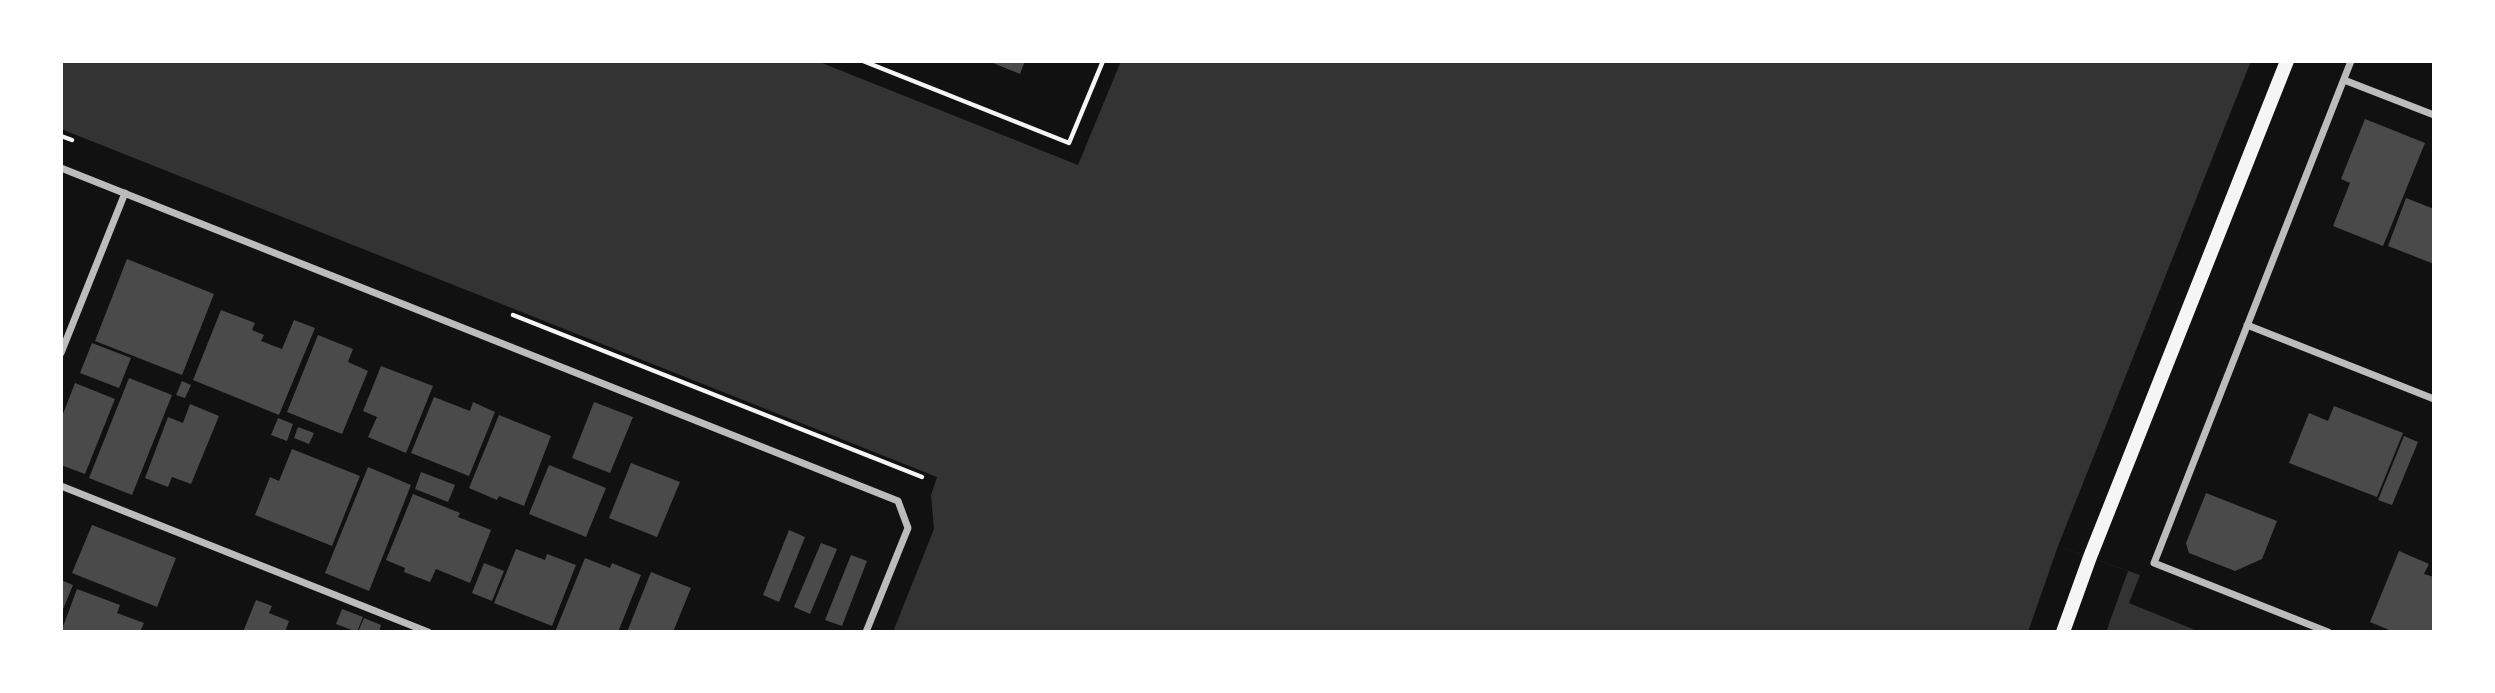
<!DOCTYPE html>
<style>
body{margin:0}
#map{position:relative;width:2495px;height:693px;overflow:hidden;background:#111;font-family:"Fira Sans",sans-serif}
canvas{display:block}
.frame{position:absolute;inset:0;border:63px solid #fff;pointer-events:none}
</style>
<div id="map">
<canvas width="2495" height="693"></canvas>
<div class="frame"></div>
</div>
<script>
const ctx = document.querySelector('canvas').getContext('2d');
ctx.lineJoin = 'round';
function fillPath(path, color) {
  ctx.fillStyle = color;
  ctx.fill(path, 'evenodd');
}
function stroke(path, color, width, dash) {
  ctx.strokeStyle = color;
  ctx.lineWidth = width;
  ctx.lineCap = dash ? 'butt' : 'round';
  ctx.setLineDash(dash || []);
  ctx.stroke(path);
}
const water = new Path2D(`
 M 61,61 L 817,61 L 1078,165 L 1121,61 L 2251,61 L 2058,546 L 2140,575 L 2129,603 L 2200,632 L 893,632 L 934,529 L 931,495 L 937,477 L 61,129 Z`);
const pier = new Path2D(`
 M 2058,546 L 2128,571 L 2106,632 L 2028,632 Z`);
const building = new Path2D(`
 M 988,61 L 1025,61 L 1020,74 Z
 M 2365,119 L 2425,143 L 2383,246 L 2333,226 L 2350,183 L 2341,179 Z
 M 2406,198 L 2434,209 L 2434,264 L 2388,246 Z
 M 127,259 L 214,294 L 182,375 L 95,341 Z
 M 221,310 L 255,323 L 252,330 L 264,335 L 261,341 L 282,349 L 294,320 L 315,328 L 279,415 L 193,380 Z
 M 318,335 L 353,349 L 348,362 L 368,371 L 342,434 L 287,412 Z
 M 92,343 L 131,358 L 119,388 L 80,373 Z
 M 381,366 L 433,386 L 406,453 L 368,437 L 377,417 L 363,411 Z
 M 129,378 L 172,395 L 132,495 L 89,478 Z
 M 182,381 L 191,385 L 185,398 L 176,395 Z
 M 75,383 L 115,399 L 85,474 L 61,465 L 61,419 Z
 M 434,397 L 470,411 L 473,402 L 495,412 L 469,476 L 411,453 Z
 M 594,402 L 633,417 L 610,473 L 572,458 Z
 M 190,404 L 219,416 L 191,484 L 172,477 L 168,487 L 145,478 L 168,417 L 183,423 Z
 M 2334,406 L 2403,433 L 2377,497 L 2289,463 L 2309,413 L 2328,421 Z
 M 499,415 L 551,436 L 524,506 L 499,496 L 497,500 L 469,488 Z
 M 278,418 L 293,424 L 287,441 L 271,435 Z
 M 298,427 L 314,433 L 309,444 L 294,438 Z
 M 2404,436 L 2418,442 L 2392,505 L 2378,500 Z
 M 292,449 L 360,476 L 332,546 L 255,515 L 270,477 L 279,481 Z
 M 631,463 L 680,482 L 657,537 L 609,518 Z
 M 549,465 L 606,488 L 586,537 L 529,514 Z
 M 368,467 L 411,485 L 369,591 L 325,573 Z
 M 421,472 L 455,485 L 448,502 L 415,489 Z
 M 2206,493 L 2277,521 L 2262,559 L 2235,571 L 2189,553 L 2186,543 Z
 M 413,494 L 460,513 L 458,517 L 491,530 L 470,583 L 436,569 L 430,582 L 404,572 L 405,568 L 386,560 Z
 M 92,525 L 176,558 L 157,607 L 72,573 Z
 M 789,530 L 805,537 L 779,602 L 763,595 Z
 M 821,543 L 837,549 L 810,614 L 794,607 Z
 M 516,549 L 545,560 L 547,554 L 576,565 L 552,626 L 494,603 Z
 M 2399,551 L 2429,564 L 2424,574 L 2434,577 L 2434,632 L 2394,632 L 2370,622 Z
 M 851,555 L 867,561 L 842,626 L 825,620 Z
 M 585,558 L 610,568 L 612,563 L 641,575 L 618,632 L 555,632 Z
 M 484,563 L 504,571 L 492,601 L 472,593 Z
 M 651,572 L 691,588 L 673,632 L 627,632 Z
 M 61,580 L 73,585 L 61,614 Z
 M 77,589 L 120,605 L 117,613 L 144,623 L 140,632 L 61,632 Z
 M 256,600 L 272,606 L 269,613 L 289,621 L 285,632 L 243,632 Z
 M 342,609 L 363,617 L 357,632 L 336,624 Z
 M 364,618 L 381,625 L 379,632 L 358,632 Z`);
const path = new Path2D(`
 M 863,61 L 1069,143 L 1103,61
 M 61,136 L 72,140
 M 513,315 L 922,477`);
const minor = new Path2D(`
 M 2344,80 L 2434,115
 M 61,168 L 898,501 L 908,528 L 866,632
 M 2247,325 L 2434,399
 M 61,353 L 125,193
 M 61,486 L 428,632
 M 2328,632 L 2154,563 L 2351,61`);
const secondary = new Path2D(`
 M 2063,632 L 2090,557 L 2287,61`);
fillPath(water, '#333');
fillPath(pier, '#111');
fillPath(building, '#4a4a4a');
stroke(path, '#f5f5f5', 4.5);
stroke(minor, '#bcbcbc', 7);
stroke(secondary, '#f5f5f5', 14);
</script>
